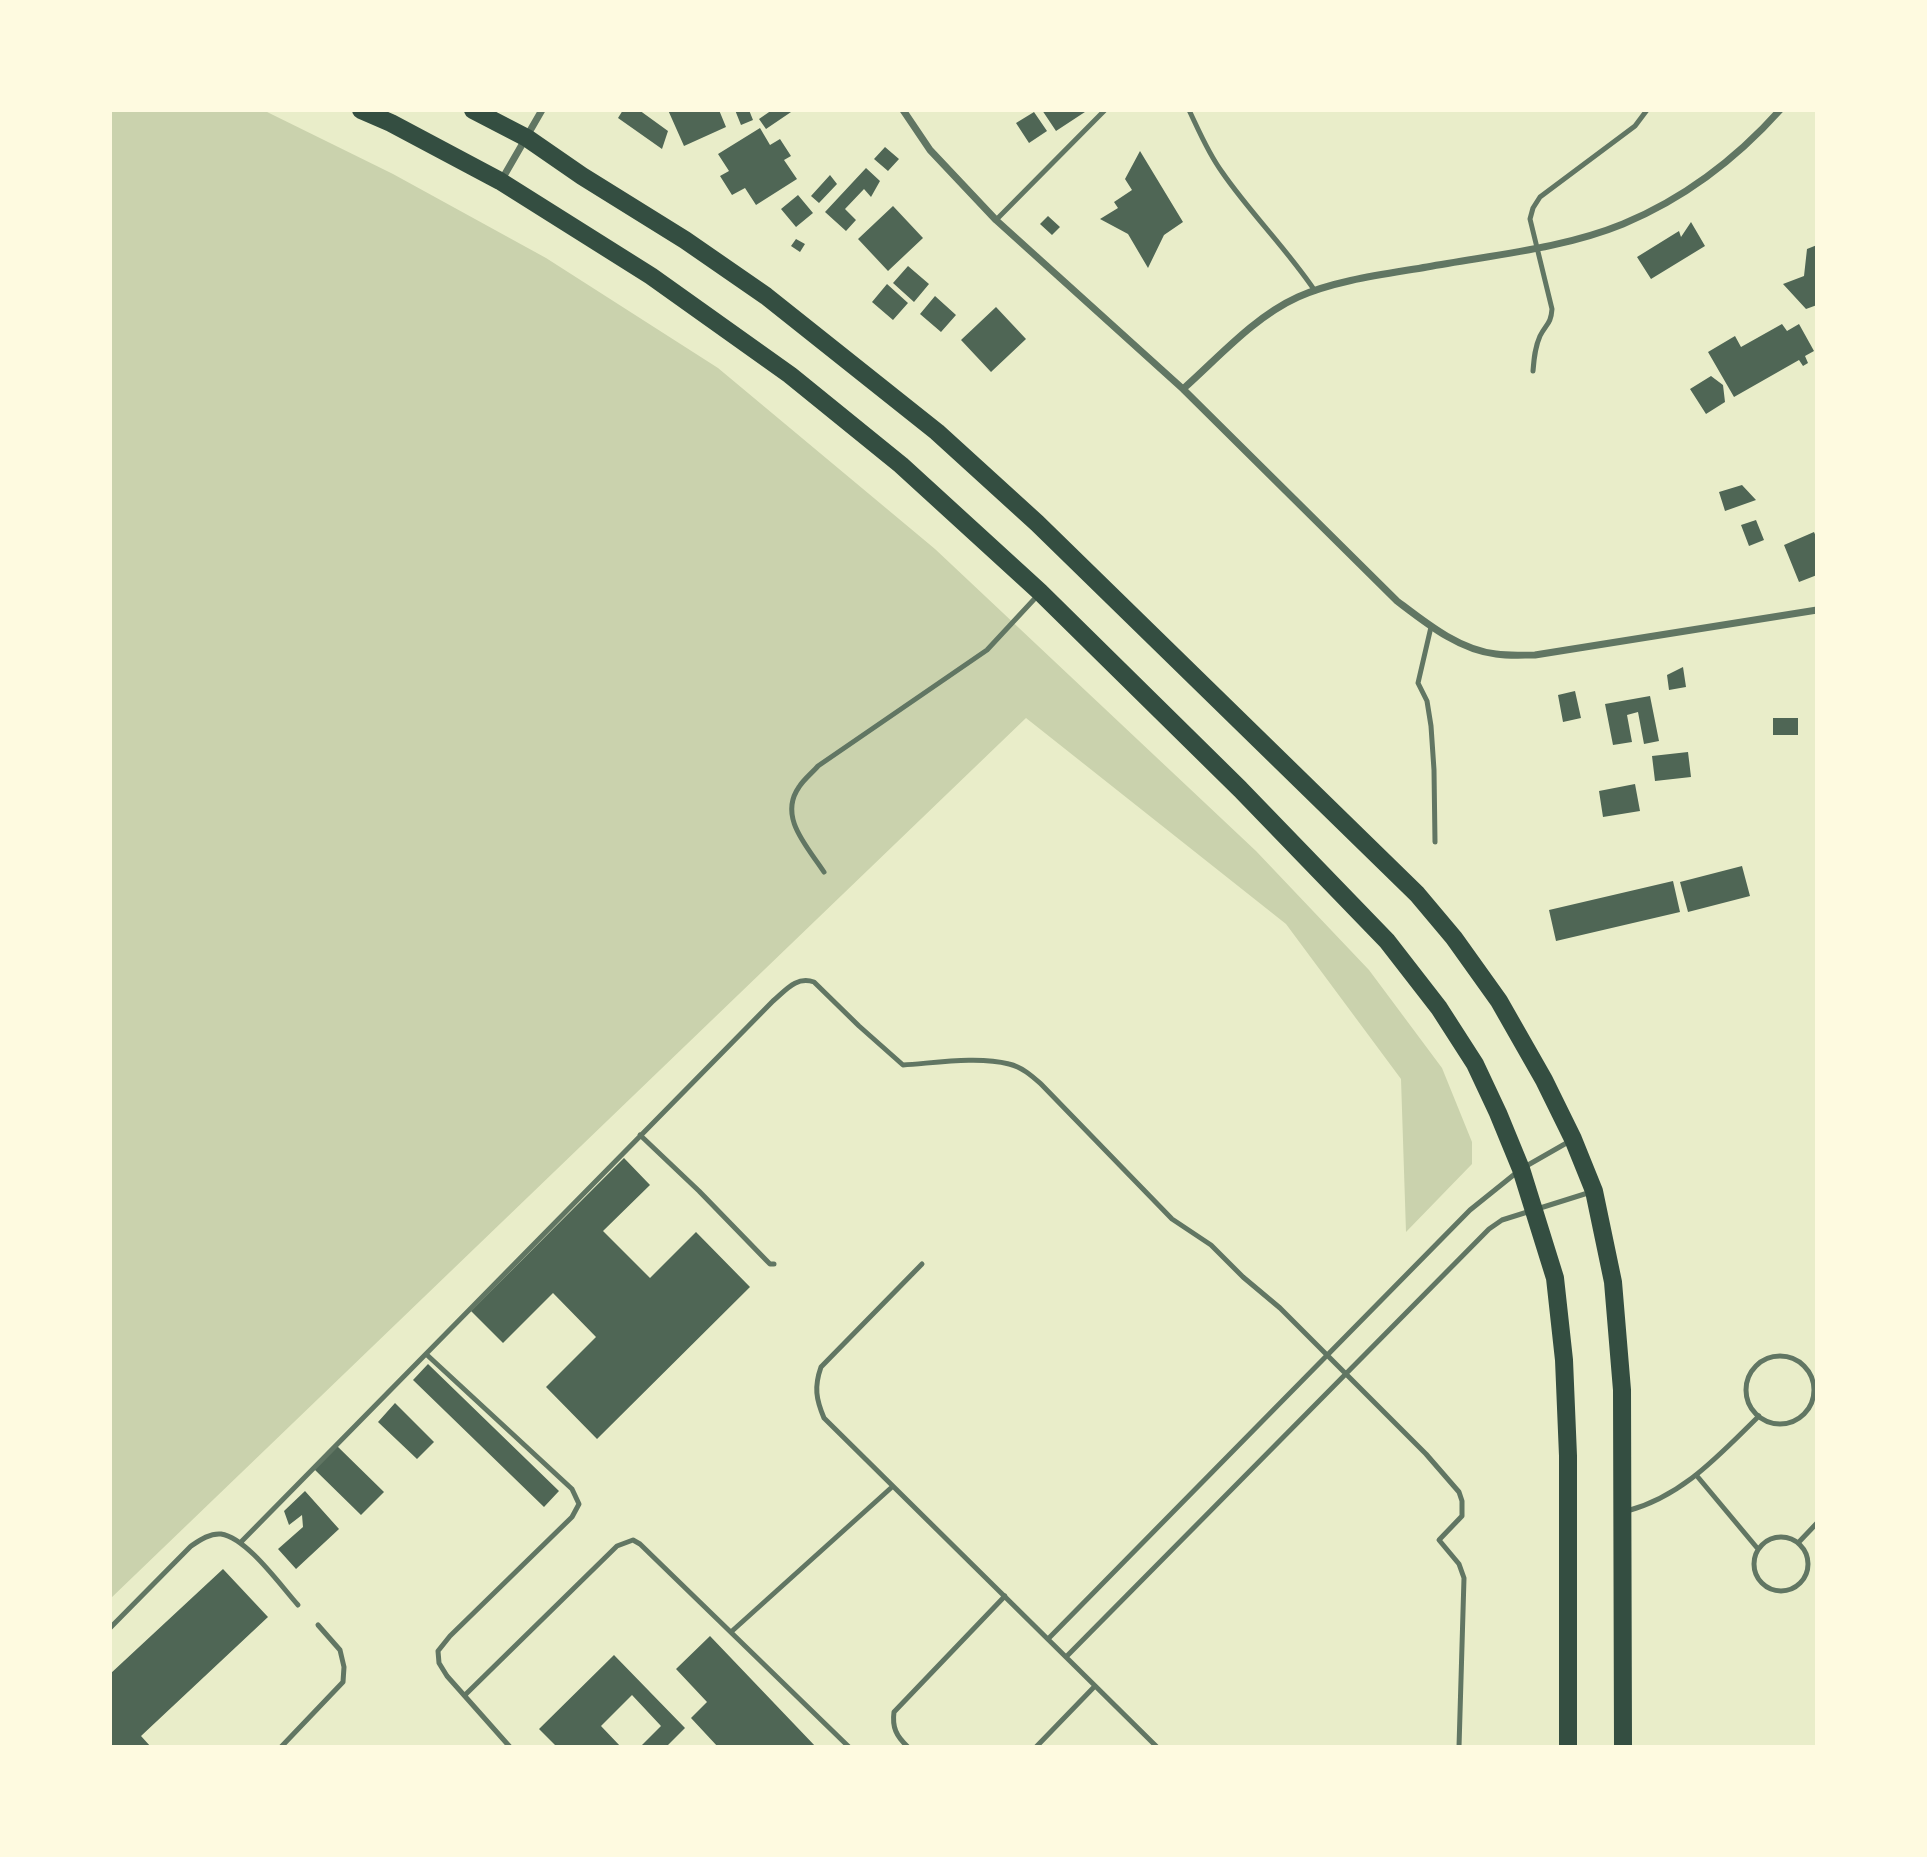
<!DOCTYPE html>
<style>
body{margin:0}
#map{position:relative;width:1927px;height:1857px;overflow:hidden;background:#e9edc9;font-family:Montserrat,sans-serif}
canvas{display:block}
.frame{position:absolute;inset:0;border:112px solid #fefae0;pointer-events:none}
</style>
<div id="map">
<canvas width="1927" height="1857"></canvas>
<div class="frame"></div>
</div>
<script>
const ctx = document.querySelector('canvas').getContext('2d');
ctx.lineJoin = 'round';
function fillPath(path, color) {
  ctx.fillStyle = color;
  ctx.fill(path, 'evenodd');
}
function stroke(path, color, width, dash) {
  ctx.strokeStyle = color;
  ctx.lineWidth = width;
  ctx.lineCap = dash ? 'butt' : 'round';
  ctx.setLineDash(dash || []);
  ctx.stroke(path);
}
const green = new Path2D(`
 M 110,110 L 263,110 L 393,174 L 546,258 L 718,368 L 935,549 L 1256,851 L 1369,970 L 1442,1068 L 1472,1142 L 1472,1164 L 1406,1232 L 1401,1079 L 1286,924 L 1026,718 L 110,1599 Z`);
const building = new Path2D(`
 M 623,110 L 639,110 L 668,131 L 662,149 L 618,118 Z
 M 668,110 L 719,110 L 726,127 L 684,146 Z
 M 735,110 L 749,110 L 753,120 L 741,125 Z
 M 772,110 L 794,110 L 766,129 L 759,119 Z
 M 1042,110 L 1088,110 L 1056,131 Z
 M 1034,112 L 1047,131 L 1029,143 L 1016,123 Z
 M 760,128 L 770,145 L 780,139 L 791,156 L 784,160 L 797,179 L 756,205 L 745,188 L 732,195 L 720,176 L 729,171 L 718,154 Z
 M 885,147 L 899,159 L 888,171 L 874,159 Z
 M 1140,151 L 1183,222 L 1164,235 L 1148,268 L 1128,234 L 1100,219 L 1118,208 L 1114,202 L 1132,190 L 1125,179 Z
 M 866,168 L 880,181 L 871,197 L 864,189 L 845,209 L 856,220 L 846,231 L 825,212 Z
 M 830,175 L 837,184 L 819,203 L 811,196 Z
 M 798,195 L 813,213 L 796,227 L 781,209 Z
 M 893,206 L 923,238 L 888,271 L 858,239 Z
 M 1048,216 L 1060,227 L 1052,235 L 1040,224 Z
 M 1691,222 L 1705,246 L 1651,279 L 1637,257 L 1679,231 L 1681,237 Z
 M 796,239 L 805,244 L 800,252 L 791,246 Z
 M 1817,245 L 1817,305 L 1806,309 L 1783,284 L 1804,276 L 1807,249 Z
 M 908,266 L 929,284 L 914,302 L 893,283 Z
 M 887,284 L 908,303 L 893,320 L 872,302 Z
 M 935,296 L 956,315 L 941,332 L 920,314 Z
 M 996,307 L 1026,339 L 991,372 L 961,340 Z
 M 1782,324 L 1787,331 L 1799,324 L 1814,351 L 1805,356 L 1808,363 L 1803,366 L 1799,360 L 1734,397 L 1708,352 L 1735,336 L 1741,347 Z
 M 1711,376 L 1723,385 L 1725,402 L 1706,414 L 1690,389 Z
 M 1742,485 L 1756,500 L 1725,511 L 1719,492 Z
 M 1756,520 L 1764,540 L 1749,546 L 1741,525 Z
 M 1814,532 L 1817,539 L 1817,575 L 1799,582 L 1784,545 Z
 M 1683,667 L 1686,687 L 1669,690 L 1667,675 Z
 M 1575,691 L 1581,718 L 1563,722 L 1558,695 Z
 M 1650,696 L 1659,741 L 1644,744 L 1638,712 L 1627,715 L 1632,742 L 1613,745 L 1605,704 Z
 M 1773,718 L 1798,718 L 1798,735 L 1773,735 Z
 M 1688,752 L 1691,777 L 1655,781 L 1652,756 Z
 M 1635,784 L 1640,811 L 1603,817 L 1599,791 Z
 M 1742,866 L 1750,896 L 1688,912 L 1680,882 Z
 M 1673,881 L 1680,912 L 1556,941 L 1549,910 Z
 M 624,1158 L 650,1185 L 603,1231 L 650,1278 L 696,1232 L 750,1287 L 597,1439 L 546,1387 L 596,1337 L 553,1293 L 503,1343 L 471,1311 Z
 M 428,1364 L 559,1491 L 544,1507 L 413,1380 Z
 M 395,1403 L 434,1442 L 417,1459 L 378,1422 Z
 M 336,1445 L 384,1492 L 361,1515 L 314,1469 Z
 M 305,1491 L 339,1529 L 296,1569 L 278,1549 L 303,1527 L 302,1515 L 289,1525 L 284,1511 Z
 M 223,1569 L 268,1617 L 141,1736 L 151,1747 L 110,1747 L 110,1674 Z
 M 710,1636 L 816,1747 L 718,1747 L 691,1718 L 707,1702 L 676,1669 Z
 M 614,1655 L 685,1728 L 666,1747 L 640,1747 L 661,1726 L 632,1695 L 601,1726 L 621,1747 L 557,1747 L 539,1729 Z`);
const service = new Path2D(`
 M 1189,110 C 1199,131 1208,153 1222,172 C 1251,214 1287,249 1315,291
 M 996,220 L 1105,110
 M 1533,371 C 1534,358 1535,347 1540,336 C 1546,324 1551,324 1552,309 L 1530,219 L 1533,208 L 1540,197 L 1635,126 L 1647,110
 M 1431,627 L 1418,683 L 1427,701 L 1431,726 L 1434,770 L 1435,842
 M 824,872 C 807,846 778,817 799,787 C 804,779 812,773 818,766 L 987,650 L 1039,594
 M 640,1135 L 699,1191 L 766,1260 L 770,1264 L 774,1264
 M 922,1264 L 821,1367 C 814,1387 816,1399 824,1418 L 1157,1747
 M 426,1354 L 572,1489 L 579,1504 L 572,1517 L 450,1636 L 438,1651 L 439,1663 L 447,1676 L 510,1747
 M1746 1390a34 34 0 1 1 68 0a34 34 0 1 1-68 0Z
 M 1697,1476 L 1758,1549
 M 1627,1511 C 1683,1496 1719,1455 1759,1416
 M1754 1564a27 27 0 1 1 54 0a27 27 0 1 1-54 0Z
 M 241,1542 L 773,1001 C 786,990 796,976 814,982 L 859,1026 L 903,1065 C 935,1063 978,1056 1009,1064 C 1022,1067 1032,1076 1041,1084 L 1172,1219 L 1211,1245 L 1243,1277 L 1280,1308 L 1426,1454 L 1459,1492 L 1462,1501 L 1462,1516 L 1439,1540 L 1459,1564 L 1464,1578 L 1459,1747
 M 1798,1543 L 1817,1523
 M 110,1628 L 191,1546 C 200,1540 210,1533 221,1534 C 247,1538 280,1585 298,1605
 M 731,1632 L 892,1487
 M 1048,1639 L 1470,1210 L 1521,1169 L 1570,1141
 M 1066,1657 L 1489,1229 L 1502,1220 L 1591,1192
 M 465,1695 L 617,1546 L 633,1540 L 640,1544 L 849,1747
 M 281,1747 L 343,1682 L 344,1667 L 340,1650 L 318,1625
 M 908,1747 C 896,1736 892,1727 894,1712 L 1005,1596
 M 1036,1747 L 1095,1686`);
const minor = new Path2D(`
 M 903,110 L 930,150 L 996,220 L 1183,389 L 1397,601 C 1426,623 1459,650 1496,654 C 1509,656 1522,655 1535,655 L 1817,610
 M 501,181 L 542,110
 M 1183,389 C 1219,357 1254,317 1298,297 C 1336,280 1386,274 1427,267 C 1492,255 1562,249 1623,224 C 1683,199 1737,158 1780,110`);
const primary = new Path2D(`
 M 361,110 L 391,123 L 500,181 L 651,276 L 790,375 L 901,465 L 1040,592 L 1240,789 L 1387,941 L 1439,1008 L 1475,1064 L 1498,1113 L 1521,1169 L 1555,1278 L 1564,1360 L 1568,1456 L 1568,1747
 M 473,110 L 527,138 L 582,176 L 685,240 L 766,296 L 937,432 L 1037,523 L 1417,894 L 1454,938 L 1499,1001 L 1544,1080 L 1573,1139 L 1594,1191 L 1613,1282 L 1622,1390 L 1623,1747`);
fillPath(green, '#cad2ad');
fillPath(building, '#4f6655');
stroke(service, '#617663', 5);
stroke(minor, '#617663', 7);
stroke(primary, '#344e41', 18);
</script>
